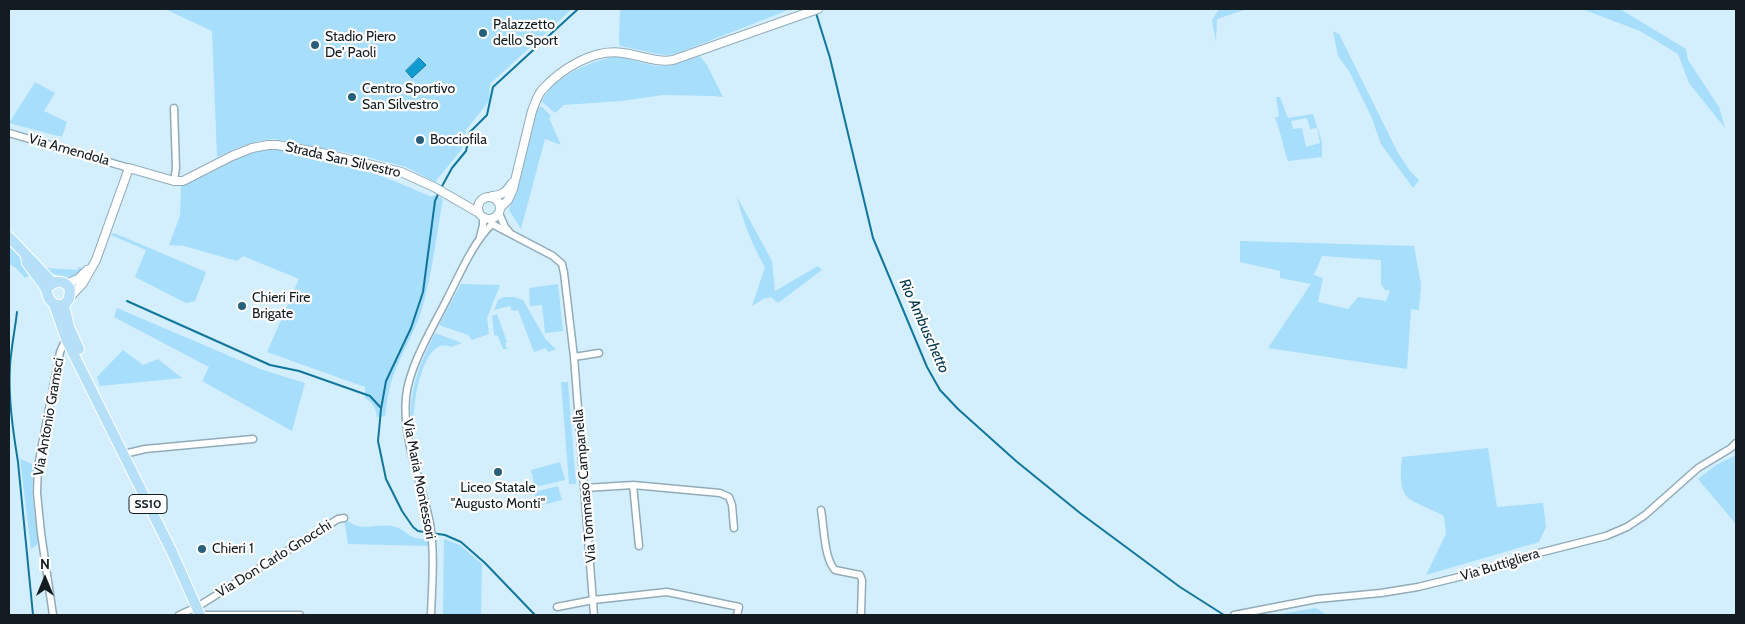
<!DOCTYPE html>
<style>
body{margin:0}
#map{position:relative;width:1745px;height:624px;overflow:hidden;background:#d3eefd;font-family:Cabin,sans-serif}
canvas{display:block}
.frame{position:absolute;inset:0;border:10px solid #121c21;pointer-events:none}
.north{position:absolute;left:20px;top:554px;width:50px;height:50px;-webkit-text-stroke:4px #fff;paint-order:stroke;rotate:0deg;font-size:14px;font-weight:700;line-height:20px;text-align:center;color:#121c21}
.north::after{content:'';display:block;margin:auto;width:18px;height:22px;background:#121c21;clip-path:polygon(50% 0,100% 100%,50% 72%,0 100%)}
</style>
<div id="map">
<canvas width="1745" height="624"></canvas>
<div class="frame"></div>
<div class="north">N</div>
</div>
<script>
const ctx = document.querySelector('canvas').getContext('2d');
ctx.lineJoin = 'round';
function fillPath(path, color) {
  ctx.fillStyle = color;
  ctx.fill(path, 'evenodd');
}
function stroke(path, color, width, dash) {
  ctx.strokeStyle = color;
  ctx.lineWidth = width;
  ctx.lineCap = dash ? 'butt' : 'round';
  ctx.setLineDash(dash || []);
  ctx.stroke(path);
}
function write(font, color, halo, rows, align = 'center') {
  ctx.font = font + ' Cabin,sans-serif';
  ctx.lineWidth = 4.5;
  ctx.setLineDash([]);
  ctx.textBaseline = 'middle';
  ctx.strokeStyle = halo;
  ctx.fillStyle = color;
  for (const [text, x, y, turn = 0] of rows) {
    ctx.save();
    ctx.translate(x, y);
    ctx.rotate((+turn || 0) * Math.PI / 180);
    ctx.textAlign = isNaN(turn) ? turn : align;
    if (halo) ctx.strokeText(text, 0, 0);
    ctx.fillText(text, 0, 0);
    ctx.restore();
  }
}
const green = new Path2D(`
 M 165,9 L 572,9 L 490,84 L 489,101 L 466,130 L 462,149 L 435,182 L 406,167 L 358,155 L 274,139 C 253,140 235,149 217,157 L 212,31 Z
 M 620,9 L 791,9 L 678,53 L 667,55 L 658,54 L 620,46 L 619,41 Z
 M 1220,9 L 1247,9 L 1217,19 L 1216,42 L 1212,20 L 1217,12 Z
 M 1571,9 L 1620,9 L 1686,49 L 1688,60 L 1719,107 L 1725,128 L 1689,83 L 1678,54 L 1640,31 L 1582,9 Z
 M 1333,31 L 1339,34 L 1398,153 L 1410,171 L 1419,180 L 1413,188 L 1381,144 L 1371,116 L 1349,71 L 1338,56 Z
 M 616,56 L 656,66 L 670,66 L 700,56 L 707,65 L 723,97 L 713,96 L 663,95 L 621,101 L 564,105 L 555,113 L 541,101 C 546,95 550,87 556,83 C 573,69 595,61 616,56 Z
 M 35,82 L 55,93 L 44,111 L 67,122 L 62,137 L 9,123 Z
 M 1276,97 L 1280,97 L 1288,118 L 1313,114 L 1322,142 L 1322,157 L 1288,161 C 1283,147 1281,132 1275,118 L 1279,116 ZM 1307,118 L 1310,129 L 1317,128 L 1320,143 L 1306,147 L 1302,128 L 1293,129 L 1291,121 Z
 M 538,107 L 542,107 L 551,116 L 549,118 L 561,145 L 545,139 L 521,229 L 509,210 Z
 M 274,148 L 324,156 L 324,162 L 362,169 L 394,181 L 432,197 L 434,195 L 443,199 C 436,237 432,278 420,315 C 413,335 402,352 395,371 C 389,385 387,401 385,416 L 377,417 C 376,409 373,402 365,398 L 365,387 L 267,352 L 299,279 L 243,256 L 237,261 L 184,246 L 169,245 L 180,216 L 181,186 C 211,171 240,152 274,148 Z
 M 737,197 L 772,261 L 775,291 L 818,266 L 822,270 L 778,303 L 771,297 L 763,299 L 752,306 L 765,267 C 752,245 743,221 737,197 Z
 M 114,233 L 206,272 L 195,301 L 186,303 L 135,277 L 146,250 L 111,235 Z
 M 1240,241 L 1414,246 L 1421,284 L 1419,310 L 1411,309 L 1407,369 L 1268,348 L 1311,284 L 1280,278 L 1280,271 L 1240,262 ZM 1322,256 L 1381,260 L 1381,284 L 1385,290 L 1390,291 L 1386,301 L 1358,297 L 1348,309 L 1318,302 L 1323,278 L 1314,275 Z
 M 9,246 L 18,255 L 30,275 L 25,278 L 16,268 L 9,264 Z
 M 78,267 L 83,268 L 72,278 L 49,273 L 45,271 L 46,268 L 78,270 Z
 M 461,284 L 500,285 L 487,318 L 489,334 L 472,340 L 468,335 L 439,325 Z
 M 558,284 L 563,331 L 545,333 L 542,305 L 530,306 L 529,288 Z
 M 504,297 L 514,297 L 523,300 L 546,340 L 556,349 L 548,352 L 546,348 L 534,352 L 518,310 L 512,311 L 510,306 L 494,310 L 498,300 Z
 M 117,308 L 260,369 L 305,383 L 292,431 L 202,381 L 209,367 L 114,317 Z
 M 497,314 L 507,342 L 505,343 L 507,349 L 503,349 L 498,336 L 494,335 L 492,316 Z
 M 435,333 L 462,343 L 451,347 C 424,335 414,399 414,416 L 411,417 C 410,385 422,360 435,333 Z
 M 123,350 L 143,365 L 158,359 L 182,378 L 100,386 L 97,377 Z
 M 561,382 L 568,382 L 576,484 L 569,484 Z
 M 1488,448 L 1497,507 L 1543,503 L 1546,527 L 1539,542 L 1426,575 L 1446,534 L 1444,516 C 1408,497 1397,504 1402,457 Z
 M 1736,455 L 1736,524 L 1698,479 L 1716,465 Z
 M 20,459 L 34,465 L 32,492 L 38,544 L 31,549 Z
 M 560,462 L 565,480 L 535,487 L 531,470 Z
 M 558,486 L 562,500 L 538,506 L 534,492 Z
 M 344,518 C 363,535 376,521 396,527 C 403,529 406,534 413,537 C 417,539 423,539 428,539 L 428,546 L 348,544 Z
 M 444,539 L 460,545 L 482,564 L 481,615 L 443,615 Z
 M 1316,608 L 1327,615 L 1274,615 Z`);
const water = new Path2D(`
 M 419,58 L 426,65 L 412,78 L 406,71 Z`);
const stream = new Path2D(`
 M 816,13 L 830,58 L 873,238 L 927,367 L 940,390 L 958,409 L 1016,461 L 1080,513 L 1180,587 L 1224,615
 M 441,188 L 452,168 L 466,151 L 470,132 L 487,115 L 493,87 L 578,9
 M 439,192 L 435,201 L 423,292 L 411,328 L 386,381 L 381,409 L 378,441 L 386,479 L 402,511 L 413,527 L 418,531 L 445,535 L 461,542 L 485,563 L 535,615
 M 127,301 L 270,365 L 299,371 L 370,396 L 381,408
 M 17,312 C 15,330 11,348 10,366 C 8,397 13,431 18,462 L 33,615`);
const minor = new Path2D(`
 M 174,108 L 176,168 L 174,181
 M 9,133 L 129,168
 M 499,213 L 505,227 L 510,233
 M 492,224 L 553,256 L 562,264 L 564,273 L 574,357 L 594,615
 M 480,237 L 483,225 L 483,217
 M 574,357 L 599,353
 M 124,454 L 145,449 L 253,439
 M 633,485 L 639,546
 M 585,488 L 633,485 L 720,493 L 729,497 L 732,505 L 734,528
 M 821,510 C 824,526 824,559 835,570 L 860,575 L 862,580 L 861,615
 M 557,607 L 593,600 L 667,592 L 739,607 L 737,615
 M 53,615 L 41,533 L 37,493 L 38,466 L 60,352 L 66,339
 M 179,615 L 197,607 L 338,519 L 344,518
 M 205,615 L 300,615
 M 431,615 C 432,585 435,554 430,524 C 422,482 402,441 406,397 C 409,366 433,327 447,299 C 460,274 472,244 492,224 L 491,219
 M 1234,615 L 1317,599 L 1381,593 L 1418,587 L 1471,574 L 1531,555 L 1606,536 L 1627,527 L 1645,515 L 1698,468 L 1731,448 L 1736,443`);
const tertiary = new Path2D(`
 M 492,196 C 502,196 507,191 512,183
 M478 208a11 11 0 1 1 22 0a11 11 0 1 1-22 0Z
 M 501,207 L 508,200 L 513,189 L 532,111 C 535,104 537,96 542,90 C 561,69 594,48 623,53 C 640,55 656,63 673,60 L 818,9
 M 66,284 L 78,279 L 87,270
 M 71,296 L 83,283 L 96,260 L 129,168 L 174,181 L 183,181 L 232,156 L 252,148 L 268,145 L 277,145 L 322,153 L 401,172 L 434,187 L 479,213`);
const primary = new Path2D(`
 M 9,237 L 53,283
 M 26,256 L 27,263 L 45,287 L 49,299 L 54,304 L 66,339 L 172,552 L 200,615
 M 50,286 C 57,279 65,281 70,289 L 69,299 L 64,305 L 57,305
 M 64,305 L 69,327 L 79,349`);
const markers = [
 [483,33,5,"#285f7a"],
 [315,45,5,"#285f7a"],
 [352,97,5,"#285f7a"],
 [420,140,5,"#285f7a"],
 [242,306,5,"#285f7a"],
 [498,472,5,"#285f7a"],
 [202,549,5,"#285f7a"]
];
const shields = [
 [148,504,38]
];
const shieldNames = [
 ["SS10",148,504]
];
const poiNames = [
 ["Palazzetto",493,25],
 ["dello Sport",493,41],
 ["Stadio Piero",325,37],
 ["De' Paoli",325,53],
 ["Centro Sportivo",362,89],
 ["San Silvestro",362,105],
 ["Bocciofila",430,140],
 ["Chieri Fire",252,298],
 ["Brigate",252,314],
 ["Liceo Statale",498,488,"center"],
 ["\"Augusto Monti\"",498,504,"center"],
 ["Chieri 1",212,549]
];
const streetNames = [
 ["Via Amendola",69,150,16],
 ["Strada San Silvestro",343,160,13],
 ["Via Antonio Gramsci",49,417,-80],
 ["Via Maria Montessori",419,479,79],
 ["Via Tommaso Campanella",585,486,-95],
 ["Via Don Carlo Gnocchi",274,559,-32],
 ["Via Buttigliera",1500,565,-17]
];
const waterNames = [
 ["Rio Ambuschetto",924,326,66]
];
fillPath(green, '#a7defb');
fillPath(water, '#109cd1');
stroke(water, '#11769c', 1);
stroke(stream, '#11769c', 2);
stroke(minor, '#91abb9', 9);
stroke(tertiary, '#91abb9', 10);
stroke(primary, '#fff', 12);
stroke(minor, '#fff', 6);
stroke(tertiary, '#fff', 8);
stroke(primary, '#b5e0f7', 10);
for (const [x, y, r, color] of markers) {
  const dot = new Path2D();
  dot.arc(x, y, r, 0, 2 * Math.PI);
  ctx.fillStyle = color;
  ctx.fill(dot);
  stroke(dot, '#fff', 2);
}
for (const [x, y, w] of shields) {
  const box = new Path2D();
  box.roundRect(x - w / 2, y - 9.5, w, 19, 4);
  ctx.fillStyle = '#fff';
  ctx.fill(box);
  stroke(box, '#121c21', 1);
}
write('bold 12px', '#121c21', null, shieldNames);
write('14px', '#121c21', '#fff', poiNames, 'left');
write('14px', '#121c21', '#fff', streetNames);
write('italic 15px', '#01374d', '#fff', waterNames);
</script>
